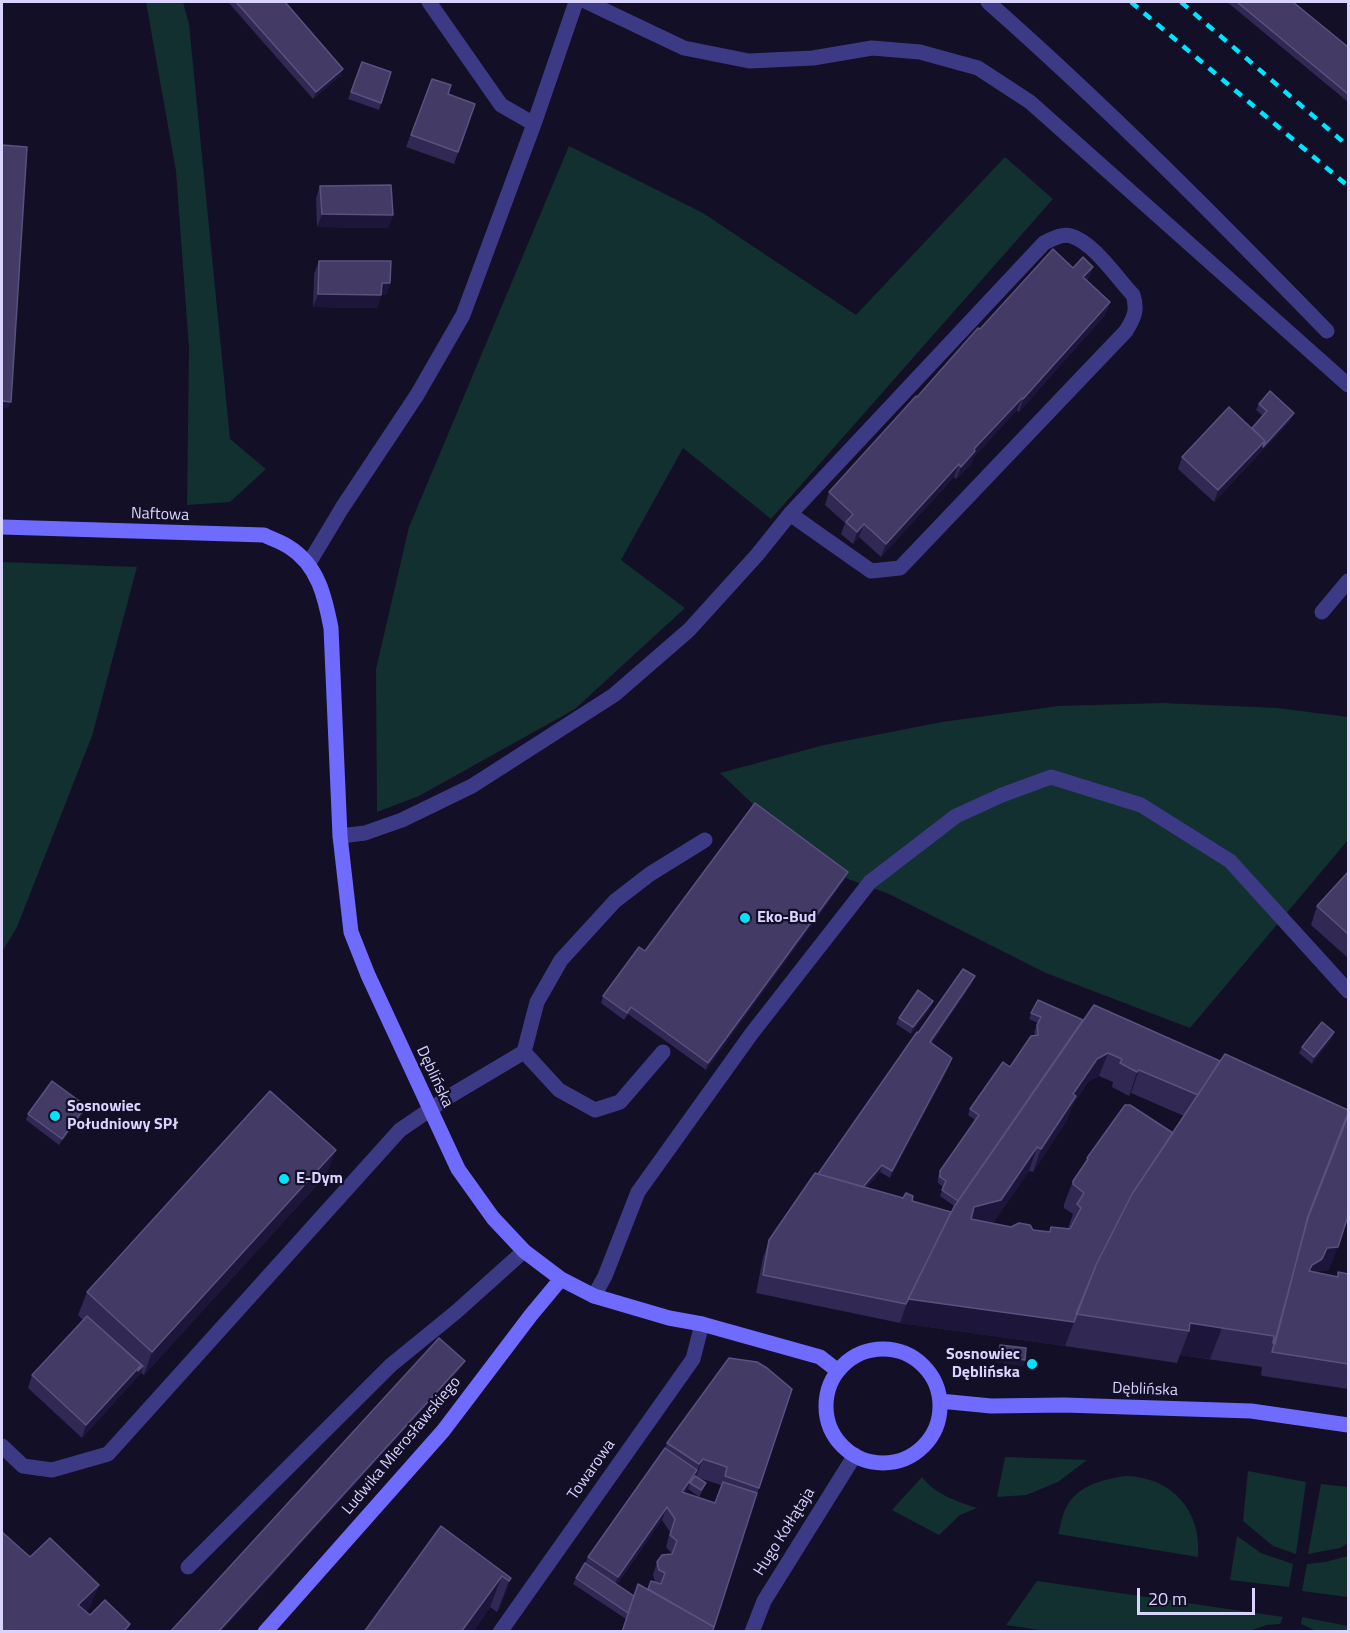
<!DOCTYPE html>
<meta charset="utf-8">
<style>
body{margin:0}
#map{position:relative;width:1350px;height:1633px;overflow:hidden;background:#130f26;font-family:"Titillium Web",sans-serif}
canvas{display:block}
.frame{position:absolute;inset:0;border:3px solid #d9d4ff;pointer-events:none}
.scale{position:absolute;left:1137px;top:1588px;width:118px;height:27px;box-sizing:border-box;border:3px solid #d9d4ff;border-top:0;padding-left:8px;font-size:18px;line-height:21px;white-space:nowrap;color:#d9d4ff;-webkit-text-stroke:4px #130f26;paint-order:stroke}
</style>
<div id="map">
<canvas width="1350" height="1633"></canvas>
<div class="frame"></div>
<div class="scale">20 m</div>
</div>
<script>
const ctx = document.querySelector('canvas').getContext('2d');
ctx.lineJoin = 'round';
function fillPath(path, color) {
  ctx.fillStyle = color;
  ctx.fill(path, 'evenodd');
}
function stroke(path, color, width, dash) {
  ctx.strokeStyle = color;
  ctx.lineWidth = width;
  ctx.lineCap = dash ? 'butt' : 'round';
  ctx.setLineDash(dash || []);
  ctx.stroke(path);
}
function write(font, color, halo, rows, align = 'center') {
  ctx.font = font + ' "Titillium Web",sans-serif';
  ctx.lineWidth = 4.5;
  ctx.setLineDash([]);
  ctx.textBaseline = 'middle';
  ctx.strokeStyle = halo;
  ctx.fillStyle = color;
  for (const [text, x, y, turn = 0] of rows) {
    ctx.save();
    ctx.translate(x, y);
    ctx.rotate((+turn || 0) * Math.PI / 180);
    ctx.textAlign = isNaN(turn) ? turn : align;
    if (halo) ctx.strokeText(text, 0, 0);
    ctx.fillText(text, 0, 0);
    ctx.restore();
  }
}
const green = new Path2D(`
 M 146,2 L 183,2 L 189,24 L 230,439 L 266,469 L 230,502 L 187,505 L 189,348 L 176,171 Z
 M 569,146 L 703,213 L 856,315 L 1005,157 L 1053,199 L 771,519 L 683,448 L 621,560 L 685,608 L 575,709 L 419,796 L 377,812 L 376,669 L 409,527 Z
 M 2,562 L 137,567 L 92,736 L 17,927 L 2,952 Z
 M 1162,703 L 1277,708 L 1348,717 L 1348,840 L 1190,1028 L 1046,973 L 889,894 L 848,879 L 756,807 L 720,773 L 824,745 L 942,722 L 1059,706 Z
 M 1005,1457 L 1087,1460 L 1058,1482 L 1026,1495 L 997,1497 Z
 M 1248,1471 L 1306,1482 L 1296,1554 L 1273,1546 L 1243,1521 Z
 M 1126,1476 C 1172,1477 1202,1511 1198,1557 L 1058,1534 C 1061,1525 1062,1514 1067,1506 C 1078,1485 1105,1479 1126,1476 Z
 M 922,1477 C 936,1495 956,1501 977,1508 L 960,1515 L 939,1535 L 892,1510 Z
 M 1321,1484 L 1348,1487 L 1348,1543 L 1340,1548 L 1308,1554 Z
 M 1237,1536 L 1261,1553 L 1293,1564 L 1289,1587 L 1230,1580 Z
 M 1348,1556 L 1348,1597 L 1302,1591 L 1307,1564 L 1325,1562 Z
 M 1037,1581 L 1283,1617 L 1280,1624 L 1267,1625 L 1246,1632 L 1053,1632 L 1006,1625 Z
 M 1302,1617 L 1348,1626 L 1348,1631 L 1316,1631 L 1301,1624 Z`);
const lane = new Path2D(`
 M 429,2 L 501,105 L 534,124
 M 587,2 L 684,48 L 749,61 L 813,58 L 872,48 L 920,52 L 978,68 L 1030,102 L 1348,385
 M 988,2 C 1106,106 1217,218 1327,331
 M 309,563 L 342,508 L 417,395 L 463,315 L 534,124 L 576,2
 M 1322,612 L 1348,581
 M 340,836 L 365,833 L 402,820 L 472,786 L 614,695 L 689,630 L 757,555 L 790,514 L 1044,243 C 1052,239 1062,233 1071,236 C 1093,242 1117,278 1133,295 C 1138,310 1134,318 1126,331 L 900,568 L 871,571 L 790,514
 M 524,1052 L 559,1090 L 595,1110 L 620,1102 L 663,1052
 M 594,1296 L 605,1276 L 638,1192 L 752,1033 L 870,882 L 956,816 L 1002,795 L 1051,777 L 1141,805 L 1230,861 L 1348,991
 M 2,1446 L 23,1466 L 52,1470 L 108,1454 L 400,1130 L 450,1096 L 524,1052 L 537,1002 L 561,960 L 615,901 L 650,874 L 705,840
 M 188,1567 L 391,1365 L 456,1312 L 524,1251`);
const street = new Path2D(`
 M 500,1632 L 693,1359 L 702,1324
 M 752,1632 L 764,1601 L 855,1455`);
const secondary = new Path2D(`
 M 2,527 L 264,535 C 272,539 282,542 289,547 C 318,565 325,597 331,628 L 340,836 L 351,932 L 368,975 L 458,1169 L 493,1218 L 524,1251 L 561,1279 L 594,1296 L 669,1318 L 702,1324 L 820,1357 L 838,1371
 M826 1406a57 57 0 1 1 114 0a57 57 0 1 1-114 0Z
 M 940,1401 L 991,1406 L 1064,1405 L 1251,1411 L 1348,1425
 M 265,1632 L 443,1431 L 531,1315 L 561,1279`);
const rail = new Path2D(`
 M 1131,2 L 1348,186
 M 1181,2 L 1348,146`);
const wall = new Path2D(`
 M 228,2 L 285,2 L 341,75 L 313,99 Z
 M 1227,2 L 1293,2 L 1348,47 L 1348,102 Z
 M 362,62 L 391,72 L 379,110 L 348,99 Z
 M 432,79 L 448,94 L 475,104 L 454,164 L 406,147 Z
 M 320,186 L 393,215 L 388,228 L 317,227 L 316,198 Z
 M 319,261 L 390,283 L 386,295 L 381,295 L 377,308 L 313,307 L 314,274 Z
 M 1093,267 L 1088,279 L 1087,281 L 1110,302 L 1105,315 L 1019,412 L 1017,410 L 973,458 L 971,464 L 956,479 L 954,477 L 881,557 L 859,537 L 853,544 L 841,534 L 845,523 L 825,505 L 829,492 L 980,329 L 1073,268 Z
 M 1259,404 L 1291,420 L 1214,502 L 1178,469 L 1182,457 L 1252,428 L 1263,416 L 1256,410 Z
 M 848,872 L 846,878 L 706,1070 L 628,1014 L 624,1020 L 601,1003 L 603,996 L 645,951 Z
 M 1348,872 L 1348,958 L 1311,925 L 1317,906 Z
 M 972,983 L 932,1043 L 952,1058 L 950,1065 L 890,1178 L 880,1172 L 866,1188 L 951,1212 L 954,1206 L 940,1196 L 943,1187 L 938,1183 L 938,1177 L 940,1171 L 975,1120 L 968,1115 L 970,1109 L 1010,1067 L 1035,1035 L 1034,1032 L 1038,1023 L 1029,1019 L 1031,1013 L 1083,1020 L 1347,1118 L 1329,1270 L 1319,1271 L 1318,1273 L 1337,1277 L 1338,1272 L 1348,1274 L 1348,1389 L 1263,1376 L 1261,1375 L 1262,1367 L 1180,1355 L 1177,1363 L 1065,1346 L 900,1323 L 756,1293 L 763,1258 L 769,1240 L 818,1174 L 918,1033 ZM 1099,1076 L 1113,1082 L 1112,1087 L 1129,1096 L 1131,1093 L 1184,1116 L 1173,1133 L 1087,1158 L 1084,1165 L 1073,1181 L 1064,1204 L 1064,1208 L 1073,1214 L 1068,1228 L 1069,1228 L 1051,1227 L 1049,1232 L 1011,1227 L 993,1223 L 1029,1171 L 1033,1172 L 1067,1120 L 1072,1106 L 1088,1082 Z
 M 931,1007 L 911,1034 L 896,1024 L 899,1018 Z
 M 1334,1032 L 1332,1038 L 1312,1064 L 1299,1053 L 1302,1047 Z
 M 86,1106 L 84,1112 L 59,1145 L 26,1120 L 28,1114 Z
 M 327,1174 L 144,1375 L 141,1373 L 82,1438 L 28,1388 L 32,1375 L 83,1320 L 78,1315 L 87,1292 Z
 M 1000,1345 L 1025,1360 L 1023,1366 L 996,1362 L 997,1351 Z
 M 792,1389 L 757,1494 L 626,1619 L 573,1584 L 576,1578 L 585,1563 L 588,1557 L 665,1448 L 667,1443 ZM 696,1477 L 721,1485 L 715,1503 L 685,1493 L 688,1489 L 699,1497 L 703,1490 L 706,1483 ZM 662,1520 L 670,1532 L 666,1547 L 672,1554 L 657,1562 L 653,1575 L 655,1582 L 648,1589 L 634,1596 L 617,1584 Z
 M 441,1526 L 511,1578 L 499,1609 L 497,1612 L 490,1607 L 473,1632 L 364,1632 Z`);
const shadedWall = new Path2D(`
 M 343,69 L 341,75 L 313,99 L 316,92 Z
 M 322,214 L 393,215 L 388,228 L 317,227 Z
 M 1093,267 L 1088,279 L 1078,290 L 1083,277 Z
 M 382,283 L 390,283 L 386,295 L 381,295 L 377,308 L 313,307 L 318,294 Z
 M 1110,302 L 1105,315 L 1019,412 L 1023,399 Z
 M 1022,398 L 1017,410 L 973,458 L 971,464 L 956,479 L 961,467 L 974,449 Z
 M 2,401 L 11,402 L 8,408 L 2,408 Z
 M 1294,413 L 1291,420 L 1214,502 L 1218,490 L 1265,441 Z
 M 959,464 L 954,477 L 881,557 L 886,544 Z
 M 864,524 L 859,537 L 853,544 L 857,532 Z
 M 848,872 L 846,878 L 706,1070 L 708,1063 Z
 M 975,976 L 972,983 L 928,1049 L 930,1042 Z
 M 933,1001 L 931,1007 L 911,1034 L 913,1027 Z
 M 1334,1032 L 1332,1038 L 1312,1064 L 1314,1057 Z
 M 1108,1053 L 1099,1076 L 1088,1082 L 1072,1106 L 1067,1120 L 1033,1172 L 1041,1149 L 1073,1094 L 1097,1059 Z
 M 952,1058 L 950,1065 L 890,1178 L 892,1171 Z
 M 1139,1070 L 1131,1093 L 1129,1096 L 1137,1072 Z
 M 86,1106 L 84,1112 L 59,1145 L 62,1139 Z
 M 1037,1147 L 1029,1171 L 993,1223 L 965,1230 L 974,1207 Z
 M 336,1150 L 327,1174 L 144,1375 L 152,1352 Z
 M 882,1165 L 880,1172 L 851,1204 L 853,1198 Z
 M 1338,1247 L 1329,1270 L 1319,1271 L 1313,1283 L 1303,1288 L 1312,1265 L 1327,1248 Z
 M 908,1299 L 1074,1322 L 1065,1346 L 900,1323 Z
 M 1190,1323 L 1222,1328 L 1210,1359 L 1180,1355 L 1189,1331 Z
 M 999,1356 L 1025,1360 L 1023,1366 L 996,1362 Z
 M 465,1361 L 462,1367 L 221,1632 L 218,1632 Z
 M 141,1365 L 143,1366 L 141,1373 L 82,1438 L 86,1425 Z
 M 703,1459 L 696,1477 L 690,1483 L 688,1489 L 677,1505 L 682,1492 L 697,1470 Z
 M 667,1507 L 662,1520 L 613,1589 L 618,1577 Z
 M 502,1576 L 490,1607 L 473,1632 L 461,1632 Z
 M 511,1578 L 499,1609 L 497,1612 L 509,1581 Z
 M 99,1585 L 90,1608 L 70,1629 L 78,1605 Z
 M 130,1624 L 128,1632 L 123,1632 Z`);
const building = new Path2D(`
 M 236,2 L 285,2 L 343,69 L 316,92 Z
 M 1237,2 L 1293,2 L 1348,47 L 1348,94 Z
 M 362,62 L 391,72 L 381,103 L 351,92 Z
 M 432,79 L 451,85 L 448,94 L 475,104 L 458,152 L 411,135 Z
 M 2,145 L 27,147 L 11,402 L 2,401 Z
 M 391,185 L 393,215 L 322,214 L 320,186 Z
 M 1053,249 L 1073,268 L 1083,257 L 1093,267 L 1083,277 L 1110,302 L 1023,399 L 1022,398 L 974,449 L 975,451 L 961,467 L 959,464 L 886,544 L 864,524 L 857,532 L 846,522 L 853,514 L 829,492 L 916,396 L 917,397 L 978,328 L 980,329 Z
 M 319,261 L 391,261 L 390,283 L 382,283 L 381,295 L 318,294 Z
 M 1270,391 L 1294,413 L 1263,447 L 1265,441 L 1252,428 L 1267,411 L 1259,404 Z
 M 1229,407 L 1265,441 L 1218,490 L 1182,457 Z
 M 755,803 L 848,872 L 708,1063 L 631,1007 L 627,1013 L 603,996 L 639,947 L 645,951 Z
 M 1348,872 L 1348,934 L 1317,906 Z
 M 963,969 L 975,976 L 930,1042 L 952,1058 L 892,1171 L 882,1165 L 863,1187 L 818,1174 L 917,1032 L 918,1033 Z
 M 918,990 L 933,1001 L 913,1027 L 899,1018 Z
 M 1038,1000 L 1083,1020 L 958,1201 L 942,1190 L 946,1181 L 940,1177 L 940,1171 L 979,1115 L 970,1109 L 1003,1062 L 1010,1067 L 1031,1036 L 1038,1035 L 1037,1025 L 1041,1017 L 1031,1013 Z
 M 1094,1005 L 1220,1061 L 1198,1095 L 1139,1070 L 1137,1072 L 1120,1063 L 1122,1059 L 1108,1053 L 1097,1059 L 1073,1094 L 1076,1096 L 1041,1149 L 1037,1147 L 1001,1200 L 974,1207 L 971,1219 L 1011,1227 L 1019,1223 L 1030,1225 L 1033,1230 L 1050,1232 L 1051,1227 L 1070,1229 L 1081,1208 L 1077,1204 L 1084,1193 L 1073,1184 L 1073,1181 L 1088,1159 L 1087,1158 L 1125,1105 L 1130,1105 L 1173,1133 L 1132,1194 L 1096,1265 L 1074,1322 L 908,1299 L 954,1207 Z
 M 1322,1022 L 1334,1032 L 1314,1057 L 1302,1047 Z
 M 1225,1054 L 1348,1110 L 1348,1113 L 1308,1216 L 1275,1344 L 1273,1343 L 1274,1336 L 1222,1328 L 1190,1323 L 1189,1331 L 1076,1314 L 1096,1265 L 1132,1194 Z
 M 52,1081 L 86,1106 L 62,1139 L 28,1114 Z
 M 270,1091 L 336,1150 L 152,1352 L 87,1292 Z
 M 1347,1118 L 1348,1119 L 1348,1216 L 1338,1247 L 1327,1248 L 1322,1259 L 1312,1265 L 1309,1271 L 1338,1277 L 1338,1272 L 1348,1274 L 1348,1364 L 1272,1352 L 1308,1218 Z
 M 815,1173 L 903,1198 L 906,1193 L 913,1196 L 912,1201 L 951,1212 L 906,1304 L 763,1275 L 769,1240 Z
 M 87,1316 L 141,1365 L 86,1425 L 32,1375 Z
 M 88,1317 L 143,1366 L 138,1371 L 141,1365 Z
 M 439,1338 L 465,1361 L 218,1632 L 170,1632 Z
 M 1000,1345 L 1026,1348 L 1025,1360 L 999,1356 Z
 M 729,1358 L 757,1362 L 767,1368 L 792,1389 L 759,1488 L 725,1476 L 727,1467 L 703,1459 L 699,1464 L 667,1443 Z
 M 665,1448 L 697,1470 L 682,1492 L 715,1503 L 723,1482 L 757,1493 L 714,1627 L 648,1589 L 651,1581 L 661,1584 L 665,1573 L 659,1570 L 657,1562 L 662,1555 L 672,1554 L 677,1541 L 670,1535 L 675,1519 L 667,1507 L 618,1577 L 588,1557 Z
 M 695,1476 L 706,1483 L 701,1490 L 690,1483 Z
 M 441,1526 L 511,1578 L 509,1581 L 502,1576 L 461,1632 L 364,1632 Z
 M 2,1532 L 30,1557 L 50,1538 L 99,1585 L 78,1605 L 90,1615 L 105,1600 L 130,1624 L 123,1632 L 2,1632 Z
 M 585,1563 L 634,1596 L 628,1613 L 576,1578 Z
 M 638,1584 L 714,1627 L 712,1632 L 622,1632 Z`);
const markers = [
 [745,918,6,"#00e5ff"],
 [55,1116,6,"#00e5ff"],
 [284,1179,6,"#00e5ff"],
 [1032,1364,6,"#00e5ff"]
];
const streetNames = [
 ["Naftowa",160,515,2],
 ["Dęblińska",434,1077,65],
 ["Dęblińska",1145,1390,2],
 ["Ludwika Mierosławskiego",402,1446,-50],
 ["Towarowa",592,1470,-55],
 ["Hugo Kołłątaja",785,1532,-58]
];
const poiNames = [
 ["Eko-Bud",757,918],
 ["Sosnowiec",67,1107],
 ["Południowy SPł",67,1125],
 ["E-Dym",296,1179],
 ["Sosnowiec",1020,1355,"right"],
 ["Dęblińska",1020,1373,"right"]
];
fillPath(green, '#12302f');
stroke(lane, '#3d3a85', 15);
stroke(street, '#3d3a85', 15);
stroke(secondary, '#6f6bff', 15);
stroke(rail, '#00e5ff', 4.5, [9, 8]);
fillPath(wall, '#312854');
fillPath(shadedWall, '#1d163a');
fillPath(building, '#433a66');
stroke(building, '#5a527e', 1.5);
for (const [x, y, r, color] of markers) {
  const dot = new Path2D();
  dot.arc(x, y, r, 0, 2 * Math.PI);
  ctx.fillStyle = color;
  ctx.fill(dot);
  stroke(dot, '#130f26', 2);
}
write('16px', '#d9d4ff', '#130f26', streetNames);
write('bold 16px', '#d9d4ff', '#130f26', poiNames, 'left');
</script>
